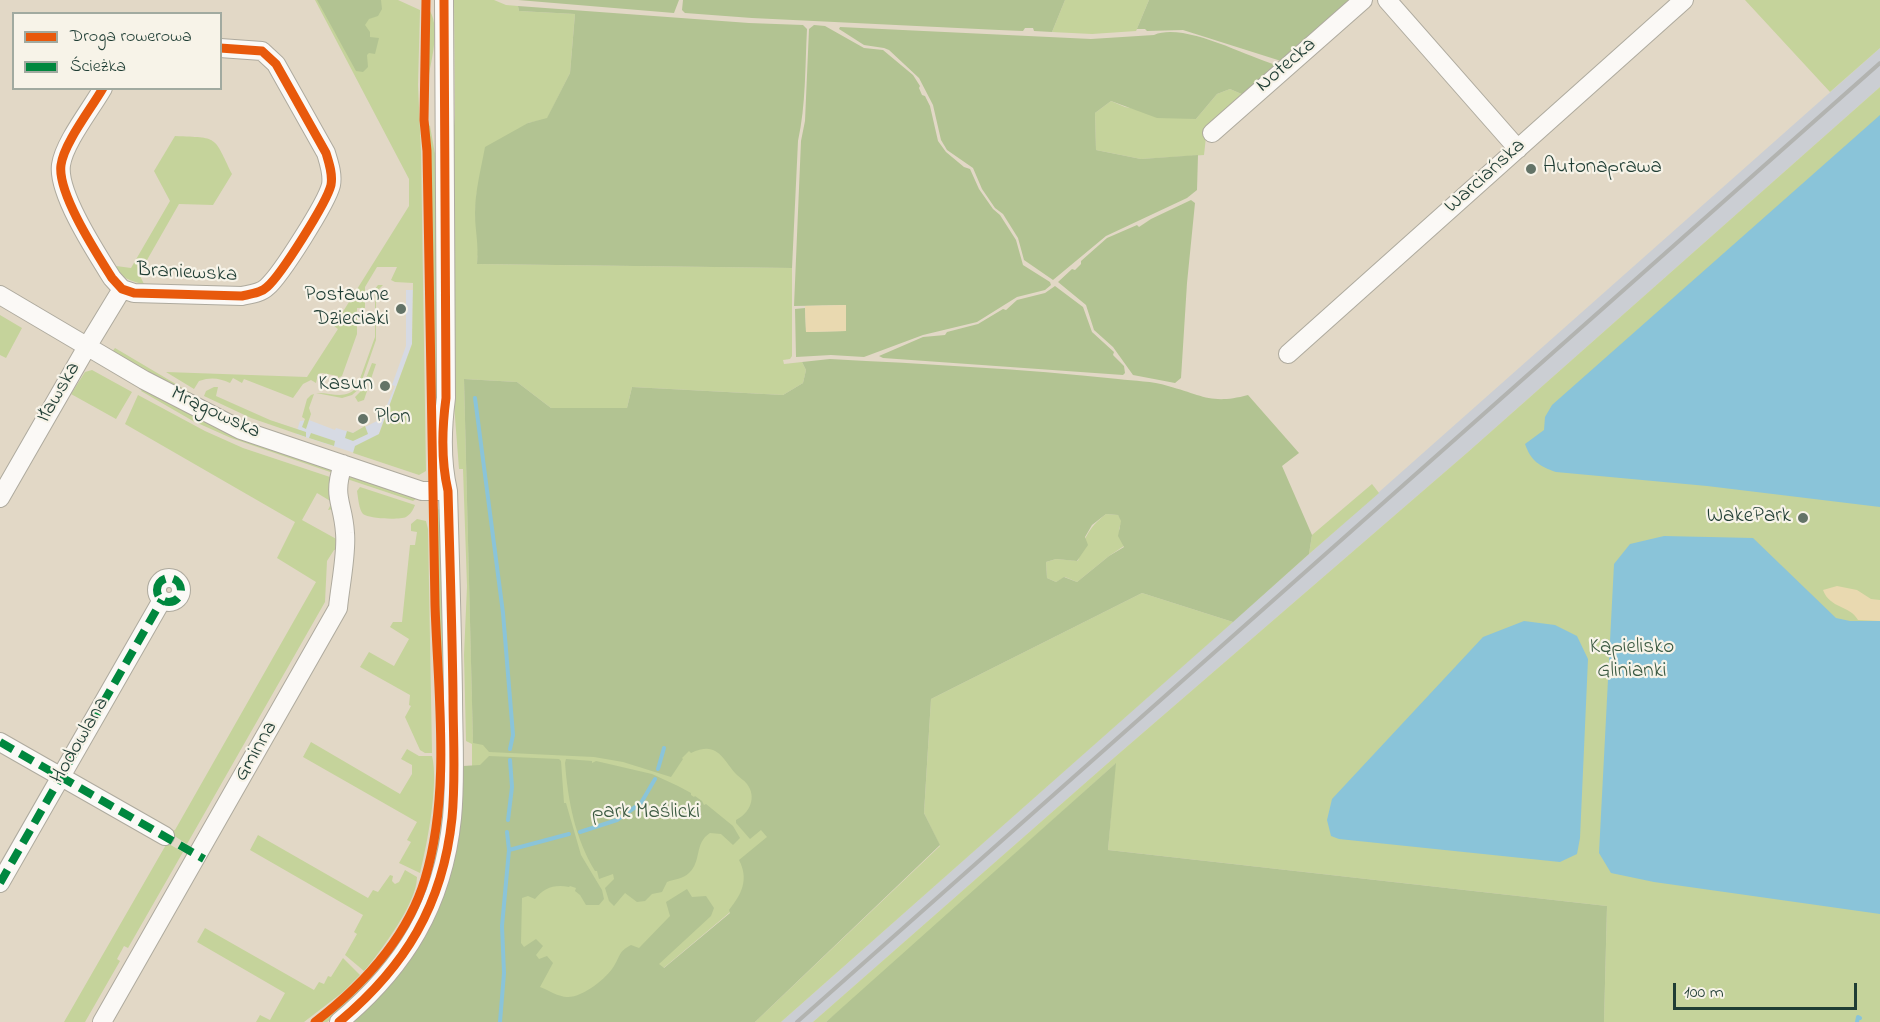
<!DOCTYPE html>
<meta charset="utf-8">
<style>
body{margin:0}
#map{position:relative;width:1880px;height:1022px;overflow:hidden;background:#e2d8c6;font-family:"Indie Flower",sans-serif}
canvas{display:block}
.legend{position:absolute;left:12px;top:12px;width:210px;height:78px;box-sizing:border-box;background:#f7f3e8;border:2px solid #a1aaa0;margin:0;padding:8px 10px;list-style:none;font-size:18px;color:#1f3d34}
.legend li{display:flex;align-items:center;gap:12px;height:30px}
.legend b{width:30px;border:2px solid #a1aaa0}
.scale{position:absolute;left:1673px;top:983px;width:184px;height:27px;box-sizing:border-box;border:3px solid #1f3d34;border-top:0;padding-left:8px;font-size:18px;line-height:21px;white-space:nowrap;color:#1f3d34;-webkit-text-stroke:4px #f7f3e8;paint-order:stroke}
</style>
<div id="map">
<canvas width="1880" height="1022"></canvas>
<ul class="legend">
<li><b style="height:8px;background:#e8590c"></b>Droga rowerowa</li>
<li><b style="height:8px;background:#00873e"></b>Ścieżka</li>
</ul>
<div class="scale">100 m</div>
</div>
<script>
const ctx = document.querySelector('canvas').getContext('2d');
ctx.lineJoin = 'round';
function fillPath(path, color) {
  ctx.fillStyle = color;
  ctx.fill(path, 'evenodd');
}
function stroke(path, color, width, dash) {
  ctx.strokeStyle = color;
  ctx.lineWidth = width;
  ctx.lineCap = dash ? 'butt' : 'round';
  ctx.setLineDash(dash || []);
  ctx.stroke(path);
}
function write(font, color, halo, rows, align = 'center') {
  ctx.font = font + ' "Indie Flower",sans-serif';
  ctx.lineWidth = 4.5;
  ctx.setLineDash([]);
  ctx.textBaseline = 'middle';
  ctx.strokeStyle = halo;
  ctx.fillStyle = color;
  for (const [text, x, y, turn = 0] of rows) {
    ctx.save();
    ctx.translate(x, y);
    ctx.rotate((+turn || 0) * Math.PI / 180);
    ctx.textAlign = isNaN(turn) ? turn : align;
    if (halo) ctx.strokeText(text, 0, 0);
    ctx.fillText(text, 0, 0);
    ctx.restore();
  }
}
const built = new Path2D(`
 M 406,290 L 413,290 L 412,344 L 370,458 L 296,434 L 300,421 L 309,420 L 335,430 L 336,428 L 353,433 L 381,419 L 395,386 L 392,385 L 406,346 Z`);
const industrial = new Path2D(`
 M 1880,48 L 1880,87 L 1468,452 L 1108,763 L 813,1022 L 781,1022 Z`);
const green = new Path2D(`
 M 315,0 L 398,0 L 420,10 L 418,85 L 421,153 L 426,471 L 419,475 L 353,453 L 355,446 L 379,434 L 412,344 L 413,283 L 395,282 L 391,280 L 397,267 L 377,267 L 365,287 L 365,308 L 357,308 L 357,334 L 342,376 L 338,378 L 338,376 L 322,373 L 318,374 L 316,383 L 311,380 L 303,384 L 293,398 L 244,379 L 242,383 L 233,378 L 230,383 C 219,378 211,377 199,381 L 194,389 L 166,372 L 307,377 L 338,329 L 334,326 L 409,206 L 409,179 Z
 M 454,0 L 494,0 L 506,5 L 518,6 L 519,11 L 575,14 L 570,73 L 547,119 L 528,123 L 477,192 L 475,213 L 479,245 L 477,264 L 792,268 L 792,356 L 790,359 L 783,360 L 784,364 L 802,362 L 806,370 L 803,383 L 783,395 L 632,387 L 627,408 L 551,408 L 517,382 L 464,379 L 473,741 L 701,681 L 811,844 L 622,1003 L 550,1018 L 511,961 L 472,771 L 472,744 L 466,741 L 464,655 L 467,586 L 463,469 L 459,469 L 454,404 L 450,165 L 455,116 Z
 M 1065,0 L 1149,0 L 1136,31 L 1092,34 L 1052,32 Z
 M 1745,0 L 1880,0 L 1880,48 L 1830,92 Z
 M 428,8 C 441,25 432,56 429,75 L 427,75 Z
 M 1880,87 L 1880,1022 L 1604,1022 L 1607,906 L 1108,850 L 1115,764 L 861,993 L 826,1022 L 813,1022 L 1108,763 L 1468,452 Z
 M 1230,89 L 1244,95 L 1207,128 L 1204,155 L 1141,159 L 1096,150 L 1095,113 L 1111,101 L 1125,107 L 1196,119 L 1217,94 Z
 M 427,123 L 430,126 L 435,154 L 439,361 L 435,402 L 433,402 L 430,157 Z
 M 175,136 C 219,138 213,135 232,174 L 213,205 L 179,204 L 139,274 L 144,284 C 132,282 120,278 116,266 L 131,268 L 170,201 L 154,171 Z
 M 378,285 L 383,285 L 376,292 L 376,340 L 359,389 L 352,395 L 342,398 L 316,393 C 331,392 345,401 357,387 L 375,337 L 375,289 Z
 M 0,315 L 22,328 L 6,358 L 0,355 Z
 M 115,348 L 191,393 L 187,396 L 111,353 Z
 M 372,363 L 376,364 L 370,382 L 366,381 L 365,387 L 368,388 L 364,400 L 358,402 L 355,397 L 361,391 Z
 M 92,370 L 132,392 L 116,419 L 71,394 L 85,372 Z
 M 144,387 L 174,405 L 233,435 L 329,468 L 333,473 L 231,438 L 193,421 L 141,391 Z
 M 214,387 L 218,387 L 216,396 L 270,420 L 306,432 L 306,437 L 251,418 L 204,396 L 206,391 Z
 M 314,394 L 309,408 L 311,414 L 306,429 L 302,427 L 305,419 L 302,417 L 307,399 L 311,395 Z
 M 138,395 L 205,431 L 243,448 L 333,478 L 333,509 L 328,510 L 332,502 L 317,493 L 302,520 L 340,541 L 337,550 L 334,550 L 327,561 L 325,602 L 187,844 L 168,832 L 175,830 L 316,582 L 277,558 L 295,522 L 125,424 Z
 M 365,426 L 368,434 L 353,441 L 345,438 L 347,431 L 353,433 Z
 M 311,433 L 335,441 L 334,446 L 309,438 Z
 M 353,476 L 419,497 L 413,501 L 347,479 Z
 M 1372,484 L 1379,493 L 1309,554 L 1312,535 Z
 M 360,487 L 415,505 C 413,510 411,514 406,517 C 400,520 369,519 363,514 C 359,510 358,497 357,491 Z
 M 435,503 L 440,512 L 447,765 L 443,831 L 428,893 L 398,951 L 342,1011 L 327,1022 L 319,1022 C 358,992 396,955 416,909 C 448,838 442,757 440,681 C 438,622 437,563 435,503 Z
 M 1106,514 L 1118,515 L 1122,521 L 1119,529 L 1124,546 L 1109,556 L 1077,582 L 1065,577 L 1056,582 L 1047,578 L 1046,562 L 1056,559 L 1078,561 C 1084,539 1087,529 1106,514 Z
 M 417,519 L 426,521 L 428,529 L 432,753 L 425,753 L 420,750 L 405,717 L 411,706 L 409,705 L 410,695 L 360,667 L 369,652 L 394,666 L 409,639 L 390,627 L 393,622 L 402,622 L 410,545 L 415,545 L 417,532 L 411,531 L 411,524 Z
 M 1142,593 L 1233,622 L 781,1022 L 755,1022 L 940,846 L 924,813 L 931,699 Z
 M 311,742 L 400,794 L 412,774 L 412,765 L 401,759 L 407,749 L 419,756 L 432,756 C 439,783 427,845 420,873 L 399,863 L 411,842 L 407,840 L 417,822 L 303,757 Z
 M 258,835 L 368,898 L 373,890 L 378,892 L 390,875 L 393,876 L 392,881 L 395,884 L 399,882 L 405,870 L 417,877 C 417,903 381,951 364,971 L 345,955 L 357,934 L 354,932 L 363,915 L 250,850 Z
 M 167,843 L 183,852 L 128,948 L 124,946 L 117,959 L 120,961 L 85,1022 L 64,1022 Z
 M 205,928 L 314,990 L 319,982 L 324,984 L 328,976 L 331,977 L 343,958 L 360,975 L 343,992 L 304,1022 L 256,1022 L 260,1015 L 270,1020 L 285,993 L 197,942 Z`);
const forest = new Path2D(`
 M 317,0 L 381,0 L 382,9 L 378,16 L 369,19 L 365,25 L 370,32 L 370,37 L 379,38 L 375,54 L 369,53 L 367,55 L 368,67 L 363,72 L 356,71 Z
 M 518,0 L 679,0 L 674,13 Z
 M 683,0 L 1065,0 L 1052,32 L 1034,31 L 1033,28 L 1025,28 L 1023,31 L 999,30 L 752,18 L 685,13 L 682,10 Z
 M 1149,0 L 1350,0 L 1281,61 L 1183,30 L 1147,31 L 1145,29 L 1137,29 L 1136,31 Z
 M 518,6 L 749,23 L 803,25 L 807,29 C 805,66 806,105 798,141 L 792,268 L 477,264 C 479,244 475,231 475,213 C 475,191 481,169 485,147 L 528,123 L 547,118 L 570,73 L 575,14 L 519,11 Z
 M 814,25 L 825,26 L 864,48 L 883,50 L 913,75 L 920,86 L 919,88 L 922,95 L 925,96 L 930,106 L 938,141 L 946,152 L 964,167 L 970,169 L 979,189 L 993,209 L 1000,215 L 1016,240 L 1023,265 L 1050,282 L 1051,285 L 1045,290 L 1017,297 L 977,322 L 923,335 L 864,357 L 831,355 L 796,357 L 795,309 L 805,308 L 806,332 L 846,331 L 845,305 L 794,306 L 801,141 L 805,121 L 809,29 Z
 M 840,27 L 1091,39 L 1154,35 C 1184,22 1245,56 1276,65 L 1244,95 L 1230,89 L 1217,94 L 1196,119 L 1157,118 L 1111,101 L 1095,113 L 1096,150 L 1141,159 L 1198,155 L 1197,190 L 1187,198 L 1106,236 L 1053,280 L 1024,260 L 1018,238 L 1003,214 L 995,208 L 982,189 L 973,168 L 947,150 L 941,140 L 933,105 L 919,78 L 889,50 L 884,48 L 864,45 L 839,29 Z
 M 1191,200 L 1195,203 L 1187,283 L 1181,378 L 1175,383 L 1133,375 L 1113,347 L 1094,330 L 1086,305 L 1058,282 L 1072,269 L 1075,270 L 1081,264 L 1081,261 L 1107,238 L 1137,225 L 1139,227 L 1151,219 Z
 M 1055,286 L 1083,307 L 1092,332 L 1114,352 L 1113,355 L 1124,366 L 1125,373 L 1123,375 L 883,358 L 879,356 L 923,337 L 945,335 L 947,332 L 978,324 L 1003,309 L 1006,310 L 1017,300 L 1045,293 Z
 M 830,359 C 926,364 1023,369 1118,379 C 1135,381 1152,381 1168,386 C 1202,395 1211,405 1248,395 L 1299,453 L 1282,466 L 1312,535 L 1309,554 L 1233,622 L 1142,593 L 931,699 L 924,813 L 940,845 L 755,1022 L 352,1022 C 408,976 448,912 458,839 C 462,815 462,790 463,766 L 480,765 L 489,756 L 559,759 L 561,761 L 564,803 L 566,803 L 581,855 L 602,890 L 604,899 L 599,905 L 586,905 L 580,895 L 575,891 L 576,888 L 570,886 L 569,887 C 554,884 544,888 535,899 L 528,896 L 522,898 L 521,943 L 524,947 L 536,939 L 543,946 L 536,955 L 539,959 L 547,956 L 553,963 L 540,987 C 548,990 559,997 567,997 C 582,998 607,978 614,966 C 621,955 618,952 631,945 L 639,948 L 670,916 L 666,902 L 687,889 L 692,897 L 706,896 L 714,908 L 711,916 L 659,964 L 664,968 L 730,913 L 729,910 C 742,894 749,879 739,860 L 767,837 L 761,830 L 750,839 L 736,823 L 736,820 C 750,813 757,797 747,784 C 744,780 740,778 737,775 C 722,759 718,740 691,753 L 689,751 L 682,758 L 683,759 L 671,777 L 623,762 L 594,757 L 489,752 L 483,745 L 473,743 L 464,379 L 517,382 L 551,408 L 627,408 L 632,387 L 783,395 L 803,383 L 806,370 L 802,362 ZM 1106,514 L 1118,515 L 1121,521 L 1118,536 L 1124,547 L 1109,556 L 1077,582 L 1064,577 L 1056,582 L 1047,578 L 1046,562 L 1056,559 L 1077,561 L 1088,545 L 1085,537 L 1092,525 Z
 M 566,759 L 592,761 L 592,763 L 596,761 L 652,774 L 678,786 L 691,793 L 691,795 L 694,797 L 695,796 L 702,801 L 704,805 L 706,804 L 733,826 L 740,838 L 733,845 L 721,834 L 710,833 C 694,843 702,861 689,873 C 683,879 674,879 667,882 L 662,892 L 652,894 L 645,901 L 637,902 L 625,893 L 614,906 L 609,901 L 605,888 L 614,879 L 613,874 L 599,879 L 597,871 L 595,871 C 575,838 568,801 565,763 Z
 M 1116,763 L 1108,850 L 1607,906 L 1604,1022 L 826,1022 Z`);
const sand = new Path2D(`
 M 846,305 L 846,331 L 806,332 L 805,306 Z
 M 1837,586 L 1857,590 L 1871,599 L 1880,600 L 1880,621 L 1858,620 C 1850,605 1830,609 1823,590 Z`);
const water = new Path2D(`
 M 1880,115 L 1880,507 L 1707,486 L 1556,472 C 1539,466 1531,461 1525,444 L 1544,430 L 1545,417 L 1552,405 Z
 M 1664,536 L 1753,538 L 1836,618 L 1850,621 L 1880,621 L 1880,914 L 1654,882 L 1611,873 L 1599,853 L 1614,564 L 1630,544 Z
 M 1524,621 L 1555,625 L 1577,636 L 1588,659 L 1580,838 L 1577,854 L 1560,862 L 1339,839 L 1331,836 L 1327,820 L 1332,799 L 1483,637 Z`);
const stream = new Path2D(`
 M 475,398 L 503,613 L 513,735 L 510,749
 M 658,769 L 664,748
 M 508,820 L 512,787 L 510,760
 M 580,832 L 617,820 L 641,803 L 655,779
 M 509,850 L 569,834
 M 500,1022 L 504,973 L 502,926 L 509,850 L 507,832
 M 1857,1022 L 1858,1017 L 1860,1018`);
const minor = new Path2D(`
 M 1387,0 L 1518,149
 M 103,88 C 91,109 64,143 61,165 C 57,193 97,254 112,278 L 122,289 L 134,293 L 242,296 C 251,294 261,293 267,287 C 281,275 327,202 331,185 C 333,174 329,163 326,153 L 276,64 L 262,51 L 220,48
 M 1212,133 L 1363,0
 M 0,295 L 144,380 L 241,430 L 422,491 L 448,491
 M 1288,354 L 1684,0
 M 0,498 L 88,345 L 122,289
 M157 590a12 12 0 1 1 24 0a12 12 0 1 1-24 0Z
 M 0,742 L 165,836
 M 0,883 L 162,600
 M 102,1022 L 338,608 C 340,586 347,554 345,533 C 343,501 332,499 343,464
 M 339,1022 C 405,967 443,905 452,818 C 456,777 453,736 453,695 C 452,627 450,559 448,491 C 441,461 442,428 446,398 L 444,0`);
const rail = new Path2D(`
 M 797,1022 L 1880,63`);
const quiet = new Path2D(`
 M157 590a12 12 0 1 1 24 0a12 12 0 1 1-24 0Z
 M 0,742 L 204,859
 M 0,883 L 162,600`);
const cycleway = new Path2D(`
 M 103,88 C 91,109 64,143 61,165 C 57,193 97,254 112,278 L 122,289 L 134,293 L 242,296 C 251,294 261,293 267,287 C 281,275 327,202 331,185 C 333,174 329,163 326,153 L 276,64 L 262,51 L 220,48
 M 315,1022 C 363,985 407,939 425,879 C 451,792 438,695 435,605 C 432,454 429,303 427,151 L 424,120 L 426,0
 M 339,1022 C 405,967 443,905 452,818 C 456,777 453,736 453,695 C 452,627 450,559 448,491 C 441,461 442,428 446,398 L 444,0`);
const markers = [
 [1531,169,6,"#637367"],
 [401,309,6,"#637367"],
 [385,386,6,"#637367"],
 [363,419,6,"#637367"],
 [1803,518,6,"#637367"]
];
const streetNames = [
 ["Notecka",1287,66,-41],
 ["Warciańska",1486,177,-42],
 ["Braniewska",187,274,3],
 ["Iławska",60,393,-60],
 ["Mrągowska",215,414,25],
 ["Hodowlana",81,741,-60],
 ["Gminna",257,752,-60]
];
const poiNames = [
 ["Autonaprawa",1543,169,"left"],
 ["Postawne",389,297],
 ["Dzieciaki",389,321],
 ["Kasun",373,386],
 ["Plon",375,419,"left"],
 ["WakePark",1791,518]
];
const parkNames = [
 ["Kąpielisko",1632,649],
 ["Glinianki",1632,673],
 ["park Maślicki",646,814]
];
fillPath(built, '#d6dae3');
fillPath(industrial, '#cbced3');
fillPath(green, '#c5d39b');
fillPath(forest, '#b2c392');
fillPath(sand, '#e9d9b0');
fillPath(water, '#8ac4d9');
stroke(stream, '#8ac4d9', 4);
stroke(minor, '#aeaa9e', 20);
stroke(minor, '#fbf9f6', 18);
stroke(rail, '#b2b3b0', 4);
stroke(quiet, '#00873e', 8, [15, 8]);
stroke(cycleway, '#e8590c', 9);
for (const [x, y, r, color] of markers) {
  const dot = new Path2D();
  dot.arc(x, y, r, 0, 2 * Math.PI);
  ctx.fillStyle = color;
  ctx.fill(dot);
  stroke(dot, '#f7f3e8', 2);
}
write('21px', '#1f3d34', '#f7f3e8', streetNames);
write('21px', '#1f3d34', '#f7f3e8', poiNames, 'right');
write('21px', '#3b5a42', '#f7f3e8', parkNames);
</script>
